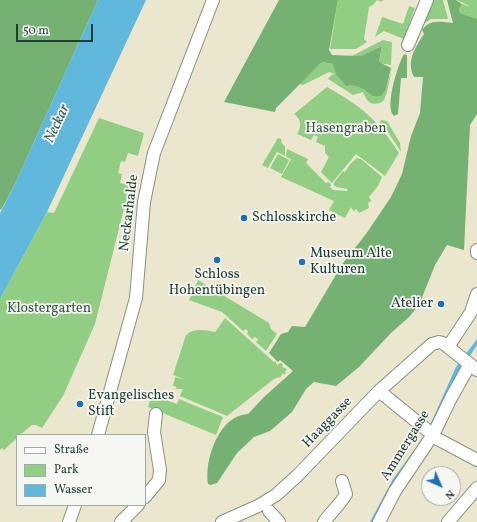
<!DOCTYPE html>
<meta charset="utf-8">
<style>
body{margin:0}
#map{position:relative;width:477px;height:522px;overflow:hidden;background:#ebe7ce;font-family:Vollkorn,serif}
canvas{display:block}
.legend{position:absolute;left:16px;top:434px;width:130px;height:72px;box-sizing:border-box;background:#f6f6f2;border:1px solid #a0aca6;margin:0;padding:5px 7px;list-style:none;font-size:12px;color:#1f3d34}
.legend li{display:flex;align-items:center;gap:8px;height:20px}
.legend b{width:20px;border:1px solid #a0aca6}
.north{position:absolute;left:421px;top:466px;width:40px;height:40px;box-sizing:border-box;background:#f6f6f2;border:1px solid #a0aca6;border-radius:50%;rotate:135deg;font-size:11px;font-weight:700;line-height:16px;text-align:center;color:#1f3d34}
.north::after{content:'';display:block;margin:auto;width:14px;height:18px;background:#1f6fb2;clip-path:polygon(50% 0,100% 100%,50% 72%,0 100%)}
.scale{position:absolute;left:16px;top:24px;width:77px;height:18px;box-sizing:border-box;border:2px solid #1f3d34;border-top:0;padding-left:5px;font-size:12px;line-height:14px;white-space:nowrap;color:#1f3d34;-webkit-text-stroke:3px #f6f6f2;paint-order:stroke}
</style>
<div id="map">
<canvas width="477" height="522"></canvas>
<ul class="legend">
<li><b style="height:5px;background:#fff"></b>Straße</li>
<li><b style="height:11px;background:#91ce84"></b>Park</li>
<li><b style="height:11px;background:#61b8dd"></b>Wasser</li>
</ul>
<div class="north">N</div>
<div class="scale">50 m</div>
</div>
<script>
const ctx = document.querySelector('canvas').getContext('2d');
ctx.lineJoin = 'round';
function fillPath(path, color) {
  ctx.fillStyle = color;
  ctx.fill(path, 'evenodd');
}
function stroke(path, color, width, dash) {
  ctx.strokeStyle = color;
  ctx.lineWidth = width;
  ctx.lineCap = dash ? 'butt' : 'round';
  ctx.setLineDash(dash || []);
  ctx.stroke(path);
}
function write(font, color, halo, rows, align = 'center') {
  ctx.font = font + ' Vollkorn,serif';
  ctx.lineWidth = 3.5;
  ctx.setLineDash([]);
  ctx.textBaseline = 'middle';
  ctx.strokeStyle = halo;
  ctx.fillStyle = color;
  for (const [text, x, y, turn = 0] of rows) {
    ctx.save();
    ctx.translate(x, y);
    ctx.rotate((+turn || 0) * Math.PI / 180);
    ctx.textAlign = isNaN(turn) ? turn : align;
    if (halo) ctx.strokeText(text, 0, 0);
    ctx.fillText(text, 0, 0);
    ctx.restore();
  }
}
const green = new Path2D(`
 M 338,0 L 383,0 L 382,2 L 377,0 L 373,5 L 369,7 L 364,39 L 367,42 L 356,49 L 330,49 Z
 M 432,0 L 443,0 L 448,19 L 431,19 L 422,25 Z
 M 457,0 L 477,0 L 477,19 L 460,13 L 459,9 L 462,4 L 471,7 Z
 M 409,6 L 415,8 L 404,39 L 384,31 L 375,37 L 382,17 L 403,24 Z
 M 383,40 L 392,42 L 391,65 L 379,63 L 382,46 L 361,56 L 352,56 Z
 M 322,62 L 333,64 L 337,74 L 346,86 C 357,84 364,89 372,96 L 386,89 L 392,68 L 387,92 L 384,100 L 380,103 C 368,106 367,100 363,92 L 353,95 L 328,79 L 331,75 L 335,74 L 329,72 L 303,85 L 299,84 Z
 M 327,87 C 361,106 378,120 399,153 L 385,176 L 356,154 L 332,183 L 321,172 L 329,157 L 325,153 L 325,146 L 316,142 L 318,137 L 314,135 L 311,140 L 297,134 C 302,126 301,119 294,114 Z
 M 99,118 L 144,133 L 138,156 L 128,153 L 125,162 L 121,161 L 118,173 L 122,174 L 120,183 L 130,185 L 95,324 L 63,396 L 42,428 L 36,425 L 32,425 L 20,435 L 17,435 L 17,438 L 4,450 L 2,448 L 0,450 L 0,299 L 47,212 L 54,213 Z
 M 382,120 L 387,121 L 400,143 L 401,152 L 388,132 L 379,122 Z
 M 278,138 L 281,139 L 282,144 L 285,146 L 285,156 L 277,152 L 268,168 L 262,165 Z
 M 287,149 L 308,159 L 306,163 L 326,183 L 329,182 L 331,185 L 330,187 L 333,190 L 347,191 L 348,189 L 336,187 L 333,184 L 343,171 L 345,172 L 351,163 L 357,158 L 361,159 L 382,177 L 378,186 L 369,197 L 371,201 L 368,203 L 369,208 L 359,213 L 356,209 L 354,211 L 352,209 L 351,207 L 345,218 L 329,210 L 334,201 L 281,177 L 291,159 L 286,157 Z
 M 278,154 L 289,160 L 282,174 L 270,168 Z
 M 198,280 L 269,323 L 271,329 L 277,334 L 266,351 L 256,342 L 258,339 L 255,337 L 252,339 L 247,334 L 248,332 L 246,329 L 243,331 L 222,312 L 189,300 Z
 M 225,318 L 274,362 L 275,361 L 278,366 L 278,364 L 281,363 L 283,365 L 282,367 L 287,369 L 285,372 L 286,373 L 284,375 L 283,373 L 280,378 L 279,377 L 274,379 L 227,416 L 180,396 L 183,389 L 177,389 L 175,386 L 173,386 L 175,377 L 184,379 L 173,375 L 186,335 C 194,328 205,330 215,332 Z
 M 152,395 L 177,404 L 179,399 L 223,417 L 216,435 L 148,407 Z`);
const forest = new Path2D(`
 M 0,0 L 98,0 L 15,184 L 1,210 L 0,209 Z
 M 279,0 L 338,0 L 329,50 L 332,55 L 361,56 L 382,46 L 379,62 L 391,68 L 386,89 L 381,96 L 372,96 C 364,89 357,84 346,86 L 336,74 L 333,64 L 322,62 L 276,108 L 275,112 L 224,102 Z
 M 447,0 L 456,0 L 462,4 L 459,9 L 460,13 L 477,19 L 477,114 L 470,125 L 464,250 L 447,245 L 435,265 L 419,305 L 409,317 L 391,333 L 359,367 L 336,386 L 314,382 L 306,389 L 292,412 L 270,431 L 254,437 L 237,453 L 217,483 L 211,485 L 208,484 C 204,460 219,415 248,414 L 264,397 L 293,371 L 280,360 L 278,362 L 269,353 L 281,334 L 288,332 L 292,326 L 305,327 L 343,263 L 366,234 L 391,197 L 402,174 L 411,136 L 420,113 L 423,77 L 414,77 C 406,61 415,48 424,34 L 422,30 C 430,19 441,22 453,23 Z
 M 404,54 L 407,55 L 407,78 L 401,78 L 398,114 L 394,116 C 384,108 398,64 404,54 Z`);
const water = new Path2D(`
 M 98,0 L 146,0 L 47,212 L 0,299 L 0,213 L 15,184 Z
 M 477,339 L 477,345 L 453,382 L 432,427 L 383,503 L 373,522 L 370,522 L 393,479 L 426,434 L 456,367 Z`);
const minor = new Path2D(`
 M 408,45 L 427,0
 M 477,250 L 477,253
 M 448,347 L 471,312 L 477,294
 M 379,391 L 427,430
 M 98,435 L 136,298 L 144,202 L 154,153 L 213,0
 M 432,436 L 477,460
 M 145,497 L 159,480 L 160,470 L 154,432 L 156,414
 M 269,511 L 279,522
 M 69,522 L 75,505
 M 121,522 L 138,505
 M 222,522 L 258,506 L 276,495 L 298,475 L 379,391 L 432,344 L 439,342 L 443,343 L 477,370
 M 324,522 C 331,512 340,505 346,494 L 342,481
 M 379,522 L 395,491 L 434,433 L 451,398 L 470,364
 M 448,522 L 477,488`);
const markers = [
 [244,218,4,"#1f6fb2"],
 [217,260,4,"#1f6fb2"],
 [302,262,4,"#1f6fb2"],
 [441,304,4,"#1f6fb2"],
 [80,404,4,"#1f6fb2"]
];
const parkNames = [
 ["Hasengraben",346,129],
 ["Klostergarten",49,309]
];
const streetNames = [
 ["Neckarhalde",130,213,-83],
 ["Haaggasse",328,423,-46],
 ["Ammergasse",406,446,-58]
];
const poiNames = [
 ["Schlosskirche",252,218],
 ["Museum Alte",310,254],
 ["Kulturen",310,270],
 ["Schloss",217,275,"center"],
 ["Hohentübingen",217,291,"center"],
 ["Atelier",433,304,"right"],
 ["Evangelisches",88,396],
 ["Stift",88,412]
];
const waterNames = [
 ["Neckar",58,124,-65]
];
fillPath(green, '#91ce84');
fillPath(forest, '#74b172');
fillPath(water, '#61b8dd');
stroke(minor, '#859281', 14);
stroke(minor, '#fff', 12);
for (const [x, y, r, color] of markers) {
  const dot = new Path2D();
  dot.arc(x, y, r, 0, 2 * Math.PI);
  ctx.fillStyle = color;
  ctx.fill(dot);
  stroke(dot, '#f6f6f2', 1.5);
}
write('14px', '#365a44', '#f6f6f2', parkNames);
write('14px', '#1f3d34', '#f6f6f2', streetNames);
write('14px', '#1f3d34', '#f6f6f2', poiNames, 'left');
write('italic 15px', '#305c5e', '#f6f6f2', waterNames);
</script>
